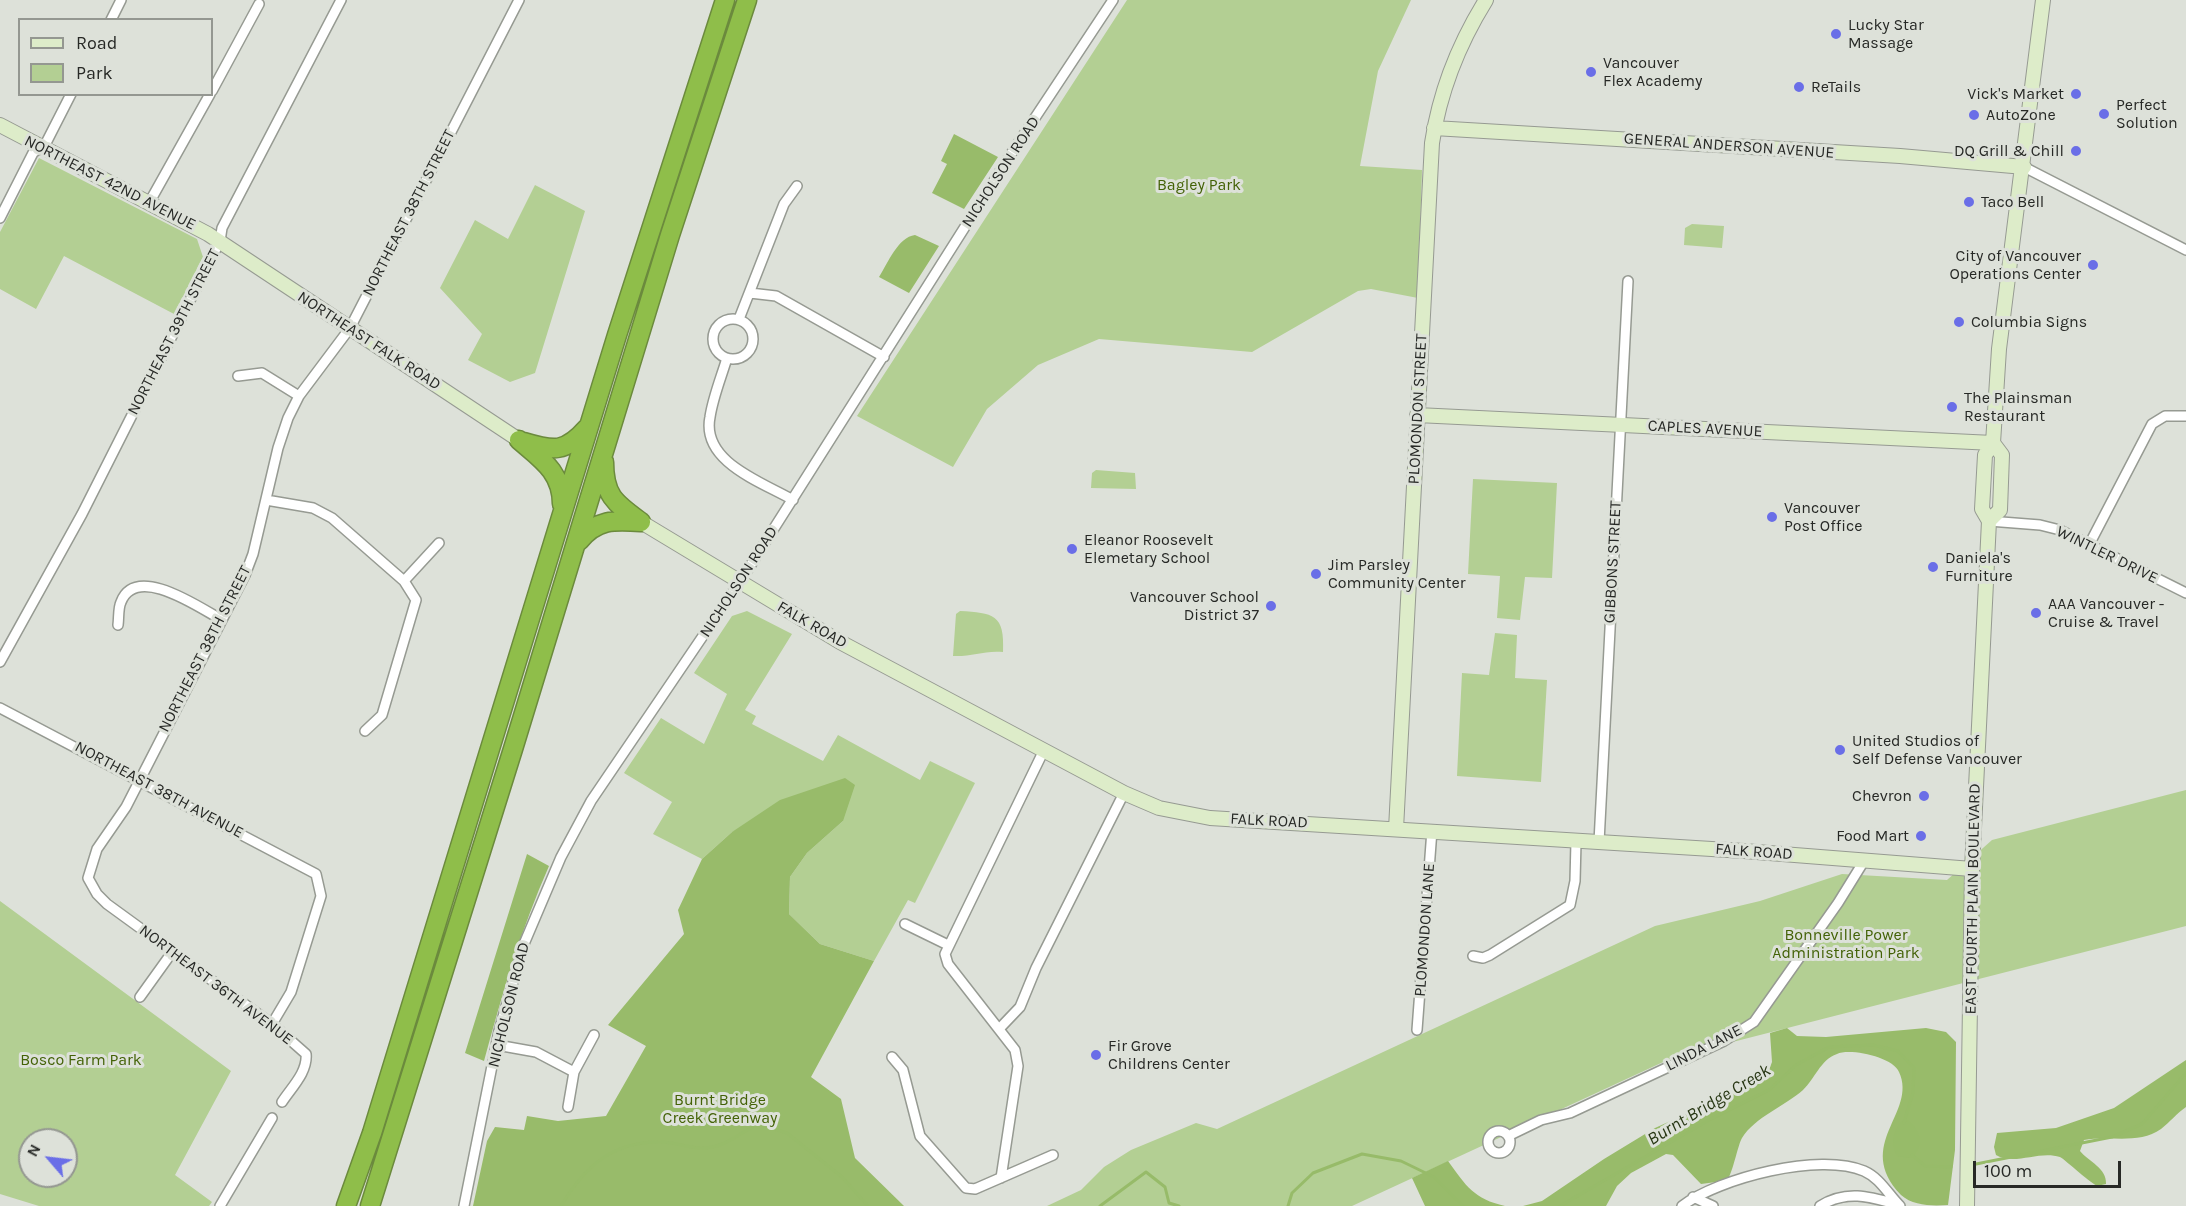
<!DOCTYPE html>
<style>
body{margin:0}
#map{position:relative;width:2186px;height:1206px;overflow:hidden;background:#dde1d9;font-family:Karla,sans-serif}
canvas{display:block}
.legend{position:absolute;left:18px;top:18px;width:195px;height:78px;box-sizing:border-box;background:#dde1d9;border:2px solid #949791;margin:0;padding:8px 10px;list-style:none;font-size:18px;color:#272926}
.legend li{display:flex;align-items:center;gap:12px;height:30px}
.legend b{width:30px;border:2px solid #949791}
.north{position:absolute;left:18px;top:1128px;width:60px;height:60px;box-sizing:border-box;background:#dde1d9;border:2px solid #949791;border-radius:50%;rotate:298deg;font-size:16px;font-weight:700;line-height:24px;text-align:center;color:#272926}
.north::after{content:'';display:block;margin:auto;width:21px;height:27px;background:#6a6ee7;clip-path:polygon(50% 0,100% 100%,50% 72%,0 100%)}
.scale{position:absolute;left:1973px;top:1161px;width:148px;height:27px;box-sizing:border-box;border:3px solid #272926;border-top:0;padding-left:8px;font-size:18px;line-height:21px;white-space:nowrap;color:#272926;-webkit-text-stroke:4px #dde1d9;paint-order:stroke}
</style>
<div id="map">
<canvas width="2186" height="1206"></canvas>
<ul class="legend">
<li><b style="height:8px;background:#ddecc9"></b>Road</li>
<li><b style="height:16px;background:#b3cf93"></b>Park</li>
</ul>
<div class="north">N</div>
<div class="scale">100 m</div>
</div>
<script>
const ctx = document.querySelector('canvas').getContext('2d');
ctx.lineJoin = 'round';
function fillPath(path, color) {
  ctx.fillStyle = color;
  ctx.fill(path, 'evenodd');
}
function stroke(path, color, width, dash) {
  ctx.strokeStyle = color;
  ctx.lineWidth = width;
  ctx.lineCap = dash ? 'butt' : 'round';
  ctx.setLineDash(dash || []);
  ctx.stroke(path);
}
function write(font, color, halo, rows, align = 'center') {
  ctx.font = font + ' Karla,sans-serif';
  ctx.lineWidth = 6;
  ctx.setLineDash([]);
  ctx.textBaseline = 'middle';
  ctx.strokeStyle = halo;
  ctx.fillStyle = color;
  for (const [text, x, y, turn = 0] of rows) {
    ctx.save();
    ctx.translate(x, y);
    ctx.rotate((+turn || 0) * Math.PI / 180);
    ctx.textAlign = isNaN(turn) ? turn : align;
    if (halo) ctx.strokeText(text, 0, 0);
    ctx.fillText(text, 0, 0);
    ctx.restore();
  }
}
const green = new Path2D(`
 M 1127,0 L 1411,0 L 1378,71 L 1360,166 L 1422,170 L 1418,298 L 1371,289 L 1358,291 L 1252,352 L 1099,339 L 1038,365 L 987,409 L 953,467 L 857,416 Z
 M 39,158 L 197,239 L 203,257 L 174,314 L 64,256 L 36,309 L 0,289 L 0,232 Z
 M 535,185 L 585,211 L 535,373 L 510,382 L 468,360 L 482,334 L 440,288 L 475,220 L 508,239 Z
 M 1692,224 L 1724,226 L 1722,248 L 1684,245 L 1685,228 Z
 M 1096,470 L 1135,473 L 1136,489 L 1091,488 L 1092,473 Z
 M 1473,479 L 1557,483 L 1552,578 L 1525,577 L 1520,620 L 1497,618 L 1500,576 L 1468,574 Z
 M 747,611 L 792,634 L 745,710 L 756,716 L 752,724 L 823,761 L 838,735 L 920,780 L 930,761 L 975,783 L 915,903 L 908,900 L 874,961 L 820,944 L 789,914 L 790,877 L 807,853 L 843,821 L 732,832 L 702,859 L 653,834 L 672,802 L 624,773 L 661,718 L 704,744 L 727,694 L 694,673 L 732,616 Z
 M 960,611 C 993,613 1005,614 1003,652 C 985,650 971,657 953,656 L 956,614 Z
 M 1495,633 L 1517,635 L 1515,678 L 1547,680 L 1541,782 L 1457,776 L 1462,673 L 1489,675 Z
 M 2186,790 L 2186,926 L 1674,1057 L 1352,1206 L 1047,1206 L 1081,1190 L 1104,1167 L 1131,1150 L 1196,1123 L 1217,1129 L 1655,926 L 1760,901 L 1842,874 L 1947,880 L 1992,840 Z
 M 0,901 L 231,1071 L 175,1175 L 212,1202 L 209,1206 L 39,1206 L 0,1194 ZM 30,1140 L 66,1140 L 66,1176 L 30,1176 Z`);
const forest = new Path2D(`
 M 954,134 L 998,157 L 964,209 L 932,193 L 947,164 L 941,161 Z
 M 915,235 L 939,246 L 909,293 L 879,277 C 888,263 898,237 915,235 Z
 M 845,778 L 855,785 L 843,821 L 807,853 L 790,877 L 789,914 L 820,944 L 874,961 L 811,1077 L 841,1099 L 855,1158 L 904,1206 L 473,1206 L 487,1141 L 495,1127 L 524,1130 L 527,1116 L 558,1121 L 606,1116 L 646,1046 L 608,1025 L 684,934 L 678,910 L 702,859 L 732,832 L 780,800 Z
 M 527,854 L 549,866 C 521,929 502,994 484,1061 L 465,1053 Z
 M 1787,1028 L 1797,1036 L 1826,1037 L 1926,1028 L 1946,1032 L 1956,1042 L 1955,1150 L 1948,1205 C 1932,1206 1913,1206 1901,1195 C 1853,1144 1918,1113 1899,1072 C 1893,1057 1850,1048 1837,1054 C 1820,1060 1815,1079 1803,1090 C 1785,1106 1755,1117 1742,1138 C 1738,1145 1734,1167 1729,1177 L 1716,1182 L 1701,1184 L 1673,1155 L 1666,1154 L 1631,1173 L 1617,1186 L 1606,1206 L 1523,1206 L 1542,1201 L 1604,1159 L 1655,1128 L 1766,1078 L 1772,1062 L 1770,1033 Z
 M 2186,1060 L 2186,1107 C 2177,1113 2170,1122 2161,1129 C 2139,1145 2109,1135 2084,1140 L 2080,1151 C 2089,1162 2107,1168 2106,1184 L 2097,1186 C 2088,1181 2063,1158 2060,1157 C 2039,1150 2015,1166 1996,1155 L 1994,1147 L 1997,1133 L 2056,1128 L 2114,1108 Z
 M 1448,1161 C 1466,1186 1474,1199 1505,1206 L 1425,1206 L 1412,1178 Z`);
const water = new Path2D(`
 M 1903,1120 L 1908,1120 C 1921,1133 1925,1146 1910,1158 L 1897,1156 C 1890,1143 1893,1130 1903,1120 Z`);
const stream = new Path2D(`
 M 1912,1155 L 1925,1166 L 1951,1167
 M 1971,1165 L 2112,1137 L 2142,1124 L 2186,1073
 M 561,1206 C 585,1166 613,1141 661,1142 C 678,1142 694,1151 712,1147 C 727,1145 744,1131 758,1124 L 787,1133 L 842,1177 L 868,1206
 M 1100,1206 L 1146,1172 L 1165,1187 L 1169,1203 L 1179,1206
 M 1288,1206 L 1292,1193 L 1313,1173 L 1362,1154 L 1401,1161 L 1434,1177 L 1463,1206
 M 1560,1206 L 1709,1120 L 1769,1090 L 1796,1065 L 1829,1047 L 1873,1045 L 1898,1051 L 1914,1068 L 1913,1092 L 1904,1123`);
const street = new Path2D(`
 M 111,20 L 121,0
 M 212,91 L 259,4
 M 2024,167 L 2186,250
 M 149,203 L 210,94
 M 0,218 L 33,153 L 46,143 L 71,94
 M 750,293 L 776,296 L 884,357
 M713 339a20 20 0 1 1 40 0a20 20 0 1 1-40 0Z
 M 739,319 L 784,204 L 797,186
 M 727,358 C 721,378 713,397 710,417 C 701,462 762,482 793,500
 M 238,376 L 262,373 L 299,396
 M 266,500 L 313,508 L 332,518 L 404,581 L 416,600 L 382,715 L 365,731
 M 1989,521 L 2040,525 L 2060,530 L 2186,593
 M 2090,543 L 2152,424 L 2165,416 L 2186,416
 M 404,581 L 439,543
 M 118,625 C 119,618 118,608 121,602 C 136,563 200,608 222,620
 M 0,662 L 82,514 L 220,241 L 222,228 L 341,0
 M 0,708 L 316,874 L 321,896 L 291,992 L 272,1024
 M 1599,842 L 1628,281
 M 905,924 L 948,945
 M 1473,956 L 1483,958 L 1490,955 L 1570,905 L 1575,881 L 1576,842
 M 140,997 L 173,951
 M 999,1029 L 1020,1007 L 1036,968 L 1124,793
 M 1417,1030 L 1432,830
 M 497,1045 L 536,1052 L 574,1072
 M 892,1057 L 903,1070 L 920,1136 L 966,1188 L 975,1189 L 1053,1155
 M 282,1102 C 291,1088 308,1072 306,1054 L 272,1024 L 107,904 L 97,894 L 88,878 L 97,849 L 126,807 L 245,575 L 253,554 L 278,448 L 288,418 L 299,396 L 350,328 L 519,0
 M 568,1107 L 574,1072 L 594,1035
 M1488 1142a11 11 0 1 1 22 0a11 11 0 1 1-22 0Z
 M 1508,1136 L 1541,1120 L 1570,1113 L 1724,1041 L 1754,1022 L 1838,903 L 1864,861
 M 1001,1178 L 1018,1066 L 1015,1050 L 948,964 L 945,954 L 1044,750
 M 1693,1197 L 1713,1206
 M 220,1206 L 272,1118
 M 464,1206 L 499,1031 L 524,944 L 561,857 L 591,801 L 747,571 L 1013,151 L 1113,0
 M 1682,1206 C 1719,1178 1820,1152 1864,1171 C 1880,1178 1888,1194 1900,1206
 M 1820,1206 C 1847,1189 1871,1197 1899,1205`);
const secondary = new Path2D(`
 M 0,125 L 208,234 L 519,440
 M 1434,128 L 1900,156 L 2024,167
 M 1417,415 L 1993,443
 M 1989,521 L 2000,510 L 2002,455 L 1993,443
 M 641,522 L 840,642 L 1124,793 L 1159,808 L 1210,818 L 1744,851 L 1972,869
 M 1396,829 L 1432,143 C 1440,90 1458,45 1486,0
 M 1967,1206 L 1972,869 L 1989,521 L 1982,509 L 1985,455 L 1993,443 L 1999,349 L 2043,0`);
const highway = new Path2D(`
 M 519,440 C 541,459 562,472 562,504
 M 524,442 C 554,451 565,453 587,428
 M 604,462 C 604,496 615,503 641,522
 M 579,541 C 597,519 614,520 641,522
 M 346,1206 L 372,1133 L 617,335 L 725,0
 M 370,1206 L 513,749 L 670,235 L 747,0`);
const markers = [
 [1836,34,6,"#6a6ee7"],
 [1591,72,6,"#6a6ee7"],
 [1799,87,6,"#6a6ee7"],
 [2076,94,6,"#6a6ee7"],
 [2104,114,6,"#6a6ee7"],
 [1974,115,6,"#6a6ee7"],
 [2076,151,6,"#6a6ee7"],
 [1969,202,6,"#6a6ee7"],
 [2093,265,6,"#6a6ee7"],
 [1959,322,6,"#6a6ee7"],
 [1952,407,6,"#6a6ee7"],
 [1772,517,6,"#6a6ee7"],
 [1072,549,6,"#6a6ee7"],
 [1933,567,6,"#6a6ee7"],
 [1316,574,6,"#6a6ee7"],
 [1271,606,6,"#6a6ee7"],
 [2036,613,6,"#6a6ee7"],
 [1840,750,6,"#6a6ee7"],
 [1924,796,6,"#6a6ee7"],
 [1921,836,6,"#6a6ee7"],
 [1096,1055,6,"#6a6ee7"]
];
const poiNames = [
 ["Lucky Star",1848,25],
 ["Massage",1848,43],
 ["Vancouver",1603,63],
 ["Flex Academy",1603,81],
 ["ReTails",1811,87],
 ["Vick's Market",2064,94,"right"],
 ["Perfect",2116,105],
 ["Solution",2116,123],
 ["AutoZone",1986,115],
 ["DQ Grill & Chill",2064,151,"right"],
 ["Taco Bell",1981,202],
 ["City of Vancouver",2081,256,"right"],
 ["Operations Center",2081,274,"right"],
 ["Columbia Signs",1971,322],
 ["The Plainsman",1964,398],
 ["Restaurant",1964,416],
 ["Vancouver",1784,508],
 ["Post Office",1784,526],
 ["Eleanor Roosevelt",1084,540],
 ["Elemetary School",1084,558],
 ["Daniela's",1945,558],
 ["Furniture",1945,576],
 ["Jim Parsley",1328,565],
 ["Community Center",1328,583],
 ["Vancouver School",1259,597,"right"],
 ["District 37",1259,615,"right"],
 ["AAA Vancouver -",2048,604],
 ["Cruise & Travel",2048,622],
 ["United Studios of",1852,741],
 ["Self Defense Vancouver",1852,759],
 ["Chevron",1912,796,"right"],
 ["Food Mart",1909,836,"right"],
 ["Fir Grove",1108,1046],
 ["Childrens Center",1108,1064]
];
const streetNames = [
 ["GENERAL ANDERSON AVENUE",1729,146,4],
 ["NICHOLSON ROAD",1001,172,-57],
 ["NORTHEAST 42ND AVENUE",110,183,27],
 ["NORTHEAST 38TH STREET",409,213,-63],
 ["NORTHEAST 39TH STREET",174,332,-63],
 ["NORTHEAST FALK ROAD",369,341,33],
 ["PLOMONDON STREET",1418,409,-87],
 ["CAPLES AVENUE",1705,429,3],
 ["WINTLER DRIVE",2107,555,26],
 ["GIBBONS STREET",1613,562,-87],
 ["NICHOLSON ROAD",739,582,-57],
 ["FALK ROAD",812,625,30],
 ["NORTHEAST 38TH STREET",205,649,-63],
 ["NORTHEAST 38TH AVENUE",159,790,28],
 ["FALK ROAD",1269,821,3],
 ["FALK ROAD",1754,852,4],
 ["EAST FOURTH PLAIN BOULEVARD",1973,899,-89],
 ["PLOMONDON LANE",1425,930,-86],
 ["NORTHEAST 36TH AVENUE",216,985,37],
 ["NICHOLSON ROAD",509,1005,-76],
 ["LINDA LANE",1704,1048,-27]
];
const parkNames = [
 ["Bagley Park",1199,185],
 ["Bonneville Power",1846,935],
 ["Administration Park",1846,953],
 ["Bosco Farm Park",81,1060],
 ["Burnt Bridge",720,1100],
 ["Creek Greenway",720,1118]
];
const waterNames = [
 ["Burnt Bridge Creek",1709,1105,-31]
];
fillPath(green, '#b3cf93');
fillPath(forest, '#98bb6a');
fillPath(water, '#97bb69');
stroke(stream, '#97bb69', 3);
stroke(street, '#969a92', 12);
stroke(secondary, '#969a92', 16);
stroke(highway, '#6b8a3d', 21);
stroke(street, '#fff', 9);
stroke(secondary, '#ddecc9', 14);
stroke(highway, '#8fbe4a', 18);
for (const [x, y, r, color] of markers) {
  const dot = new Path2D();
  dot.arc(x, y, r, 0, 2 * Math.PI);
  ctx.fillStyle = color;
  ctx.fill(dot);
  stroke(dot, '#dde1d9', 2);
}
write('16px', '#272926', '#dde1d9', poiNames, 'left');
write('16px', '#272926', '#dde1d9', streetNames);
write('16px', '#436206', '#dde1d9', parkNames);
write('italic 18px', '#273613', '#dde1d9', waterNames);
</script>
